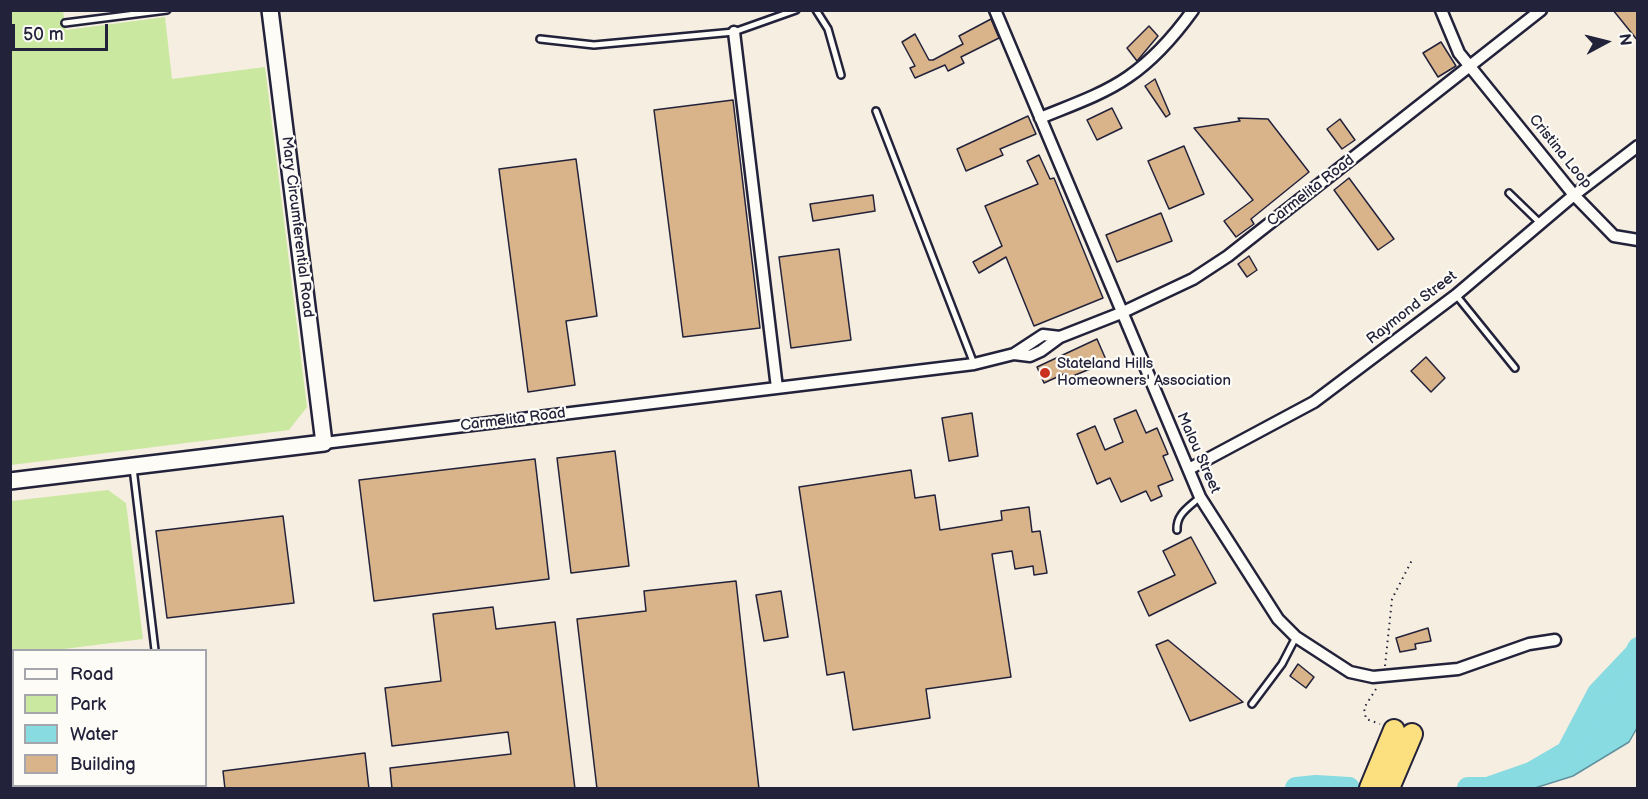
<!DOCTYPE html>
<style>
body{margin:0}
#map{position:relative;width:1648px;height:799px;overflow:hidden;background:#f6eee1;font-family:"Balsamiq Sans",sans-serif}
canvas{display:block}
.frame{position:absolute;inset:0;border:12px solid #22223b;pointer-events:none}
.legend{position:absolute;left:12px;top:649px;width:195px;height:138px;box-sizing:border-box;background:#fdfcf7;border:2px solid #a5a5ac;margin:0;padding:8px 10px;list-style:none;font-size:18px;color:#22223b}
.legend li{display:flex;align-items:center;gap:12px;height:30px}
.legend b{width:30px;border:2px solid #a5a5ac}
.north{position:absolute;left:1576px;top:12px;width:60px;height:60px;-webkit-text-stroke:4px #fdfcf7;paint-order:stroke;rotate:83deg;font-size:16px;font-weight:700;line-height:24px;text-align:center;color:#22223b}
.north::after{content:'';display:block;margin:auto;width:21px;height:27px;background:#22223b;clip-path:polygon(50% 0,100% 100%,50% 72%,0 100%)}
.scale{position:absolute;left:12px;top:24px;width:96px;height:27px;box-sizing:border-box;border:3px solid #22223b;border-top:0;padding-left:8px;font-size:18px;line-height:21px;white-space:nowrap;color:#22223b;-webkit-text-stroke:4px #fdfcf7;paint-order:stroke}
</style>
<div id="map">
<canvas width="1648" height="799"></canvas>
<div class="frame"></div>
<ul class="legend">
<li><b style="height:8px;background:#fdfcf7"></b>Road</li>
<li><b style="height:16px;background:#cae8a0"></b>Park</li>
<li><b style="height:16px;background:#89dbe2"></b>Water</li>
<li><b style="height:16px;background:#d9b48b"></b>Building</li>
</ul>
<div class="north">N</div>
<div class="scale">50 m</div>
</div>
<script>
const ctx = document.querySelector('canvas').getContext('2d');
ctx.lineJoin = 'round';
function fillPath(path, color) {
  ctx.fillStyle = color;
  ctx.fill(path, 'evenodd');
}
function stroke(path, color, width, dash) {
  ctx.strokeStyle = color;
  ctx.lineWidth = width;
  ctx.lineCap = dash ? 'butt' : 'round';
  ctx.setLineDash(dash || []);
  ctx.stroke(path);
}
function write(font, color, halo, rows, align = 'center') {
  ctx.font = font + ' "Balsamiq Sans",sans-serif';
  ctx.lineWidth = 4.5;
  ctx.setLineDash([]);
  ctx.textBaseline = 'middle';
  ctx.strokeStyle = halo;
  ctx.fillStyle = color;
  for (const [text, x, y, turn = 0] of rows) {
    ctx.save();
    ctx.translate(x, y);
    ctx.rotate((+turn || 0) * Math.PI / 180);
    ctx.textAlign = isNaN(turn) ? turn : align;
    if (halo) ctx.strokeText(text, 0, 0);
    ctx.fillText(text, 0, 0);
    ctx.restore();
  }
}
const green = new Path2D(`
 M 10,11 L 63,11 L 66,30 L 165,17 L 172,79 L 265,67 L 307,407 L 289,430 L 11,465 Z
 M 108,490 L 126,503 L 143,639 L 56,650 L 14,650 L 14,771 L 11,772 L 11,501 Z`);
const water = new Path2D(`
 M 1637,648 L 1637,728 L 1629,742 L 1573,776 L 1535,788 L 1468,788 L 1488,788 L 1531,773 L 1567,752 L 1598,693 L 1636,653 Z`);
const river = new Path2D(`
 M 1296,788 L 1316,786 L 1349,788
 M 1468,788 L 1488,788 L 1531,773 L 1567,752 L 1598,693 L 1636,653 L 1638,648`);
const building = new Path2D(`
 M 1613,10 L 1638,10 L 1638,41 Z
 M 991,19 L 999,38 L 961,57 L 964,63 L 948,71 L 945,65 L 915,78 L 910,68 L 915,66 L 902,42 L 915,34 L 929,60 L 933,60 L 963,44 L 959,36 Z
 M 1149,26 L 1158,36 L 1137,61 L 1127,48 Z
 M 1441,42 L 1456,66 L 1438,77 L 1423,53 Z
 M 1155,79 L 1170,114 L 1166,117 L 1145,86 Z
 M 733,100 L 760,328 L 683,337 L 654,110 Z
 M 1112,108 L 1122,128 L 1097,140 L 1087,120 Z
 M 1028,116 L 1036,134 L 1000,149 L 1003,155 L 966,171 L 957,149 Z
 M 1238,118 L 1268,119 L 1309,172 L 1251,219 L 1254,224 L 1236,237 L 1224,221 L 1253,200 L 1194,128 L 1240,121 Z
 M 1340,119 L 1355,140 L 1342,149 L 1327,129 Z
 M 1184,146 L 1204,194 L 1169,209 L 1148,161 Z
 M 1039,155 L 1050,179 L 1054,178 L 1103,298 L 1034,326 L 1006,257 L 979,273 L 973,262 L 1002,246 L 985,206 L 1038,184 L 1027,161 Z
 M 576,159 L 597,316 L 566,321 L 575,385 L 528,392 L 499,169 Z
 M 1349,178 L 1394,239 L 1378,250 L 1334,190 Z
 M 873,195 L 875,211 L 813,221 L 810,204 Z
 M 1161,213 L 1172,241 L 1117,262 L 1106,235 Z
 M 839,249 L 851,340 L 791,348 L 779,257 Z
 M 1249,256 L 1257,270 L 1247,277 L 1238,264 Z
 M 1097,339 L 1107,362 L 1068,378 L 1066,373 L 1044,383 L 1037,367 Z
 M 1426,357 L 1445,378 L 1431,392 L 1411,371 Z
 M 1136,410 L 1146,433 L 1157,428 L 1168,454 L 1163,456 L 1173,480 L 1158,486 L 1162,496 L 1151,501 L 1146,491 L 1121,502 L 1110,478 L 1097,484 L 1077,434 L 1095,426 L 1105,450 L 1123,442 L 1114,419 Z
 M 972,413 L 978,456 L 949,461 L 942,418 Z
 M 615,451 L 629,566 L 571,573 L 557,458 Z
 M 535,459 L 549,579 L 374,601 L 359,480 Z
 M 911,470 L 915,498 L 935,495 L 940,530 L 1002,520 L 1001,511 L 1029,507 L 1032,532 L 1040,531 L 1047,573 L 1034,575 L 1033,566 L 1015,569 L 1012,551 L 992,554 L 1011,677 L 926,689 L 930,718 L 853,730 L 844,672 L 827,675 L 799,487 Z
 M 283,516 L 294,603 L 167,618 L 156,531 Z
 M 1191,537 L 1216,583 L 1149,616 L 1138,592 L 1175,575 L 1163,551 Z
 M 736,581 L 759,789 L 597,789 L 577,619 L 646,611 L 644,591 Z
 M 781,591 L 788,637 L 764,641 L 756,595 Z
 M 493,607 L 496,629 L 555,622 L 575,789 L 392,789 L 390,768 L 511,754 L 508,732 L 392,746 L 385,688 L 441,681 L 433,614 Z
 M 1428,628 L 1431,641 L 1415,644 L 1416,649 L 1400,652 L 1396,638 Z
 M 1168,640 L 1243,702 L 1190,721 L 1156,645 Z
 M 1298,664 L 1314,677 L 1306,688 L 1290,676 Z
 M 365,753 L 369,789 L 225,789 L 223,771 Z`);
const path = new Path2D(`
 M 1385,666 L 1392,599 L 1412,560
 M 1376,689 L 1364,708 L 1366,719 L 1380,724`);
const lane = new Path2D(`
 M 816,10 L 828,29 L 841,75
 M 65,23 L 167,10
 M 540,39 L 594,45 L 734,32 L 796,10
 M 876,111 L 974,364
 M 1509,193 L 1540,223
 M 1456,295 L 1515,368
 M 133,468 L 155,650
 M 1177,530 C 1176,514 1189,507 1200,497
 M 1252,704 L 1282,664 L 1296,637
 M 10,786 L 19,786
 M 177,786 L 181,788`);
const street = new Path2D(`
 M 995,10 L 1200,497 L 1278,619 L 1296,637 L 1350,672 L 1373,677 L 1458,669 L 1529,644 L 1555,640
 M 1441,10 L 1459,53 L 1574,195 L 1614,236 L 1638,240
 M 734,32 L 777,388
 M 1040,118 C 1069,106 1102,95 1128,77 C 1153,60 1175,35 1193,10
 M 1014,354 L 1043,335 L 1060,337
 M 324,443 L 974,364 L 1014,354 L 1030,356 L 1041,351 L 1060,337 L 1121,313 L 1193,279 L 1228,256 L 1541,10
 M 1189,469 L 1314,402 L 1456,295 L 1574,195 L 1638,146`);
const secondary = new Path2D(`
 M 10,481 L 324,443 L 270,10`);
const highway = new Path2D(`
 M 1370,788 L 1394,730
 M 1389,788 L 1412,734`);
const markers = [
 [1045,373,6,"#c8321e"]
];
const streetNames = [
 ["Cristina Loop",1560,152,51],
 ["Carmelita Road",1311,191,-38],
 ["Mary Circumferential Road",297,227,83],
 ["Raymond Street",1412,308,-38],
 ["Carmelita Road",513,420,-7],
 ["Malou Street",1198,453,66]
];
const poiNames = [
 ["Stateland Hills",1057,364],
 ["Homeowners' Association",1057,381]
];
fillPath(green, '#cae8a0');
fillPath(water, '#89dbe2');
stroke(water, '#60919f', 1.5);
stroke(river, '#89dbe2', 22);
fillPath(building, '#d9b48b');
stroke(building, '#22223b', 1.5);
stroke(lane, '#22223b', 10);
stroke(street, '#22223b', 15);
stroke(secondary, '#22223b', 20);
stroke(highway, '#22223b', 24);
stroke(path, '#22223b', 2, [1.5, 4.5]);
stroke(lane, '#fdfcf7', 5);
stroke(street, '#fdfcf7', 10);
stroke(secondary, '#fdfcf7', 15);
stroke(highway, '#fce080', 20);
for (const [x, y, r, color] of markers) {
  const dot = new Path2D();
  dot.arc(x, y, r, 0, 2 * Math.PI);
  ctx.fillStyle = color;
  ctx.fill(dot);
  stroke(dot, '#fdfcf7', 2);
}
write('15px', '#22223b', '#fdfcf7', streetNames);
write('15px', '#22223b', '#fdfcf7', poiNames, 'left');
</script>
